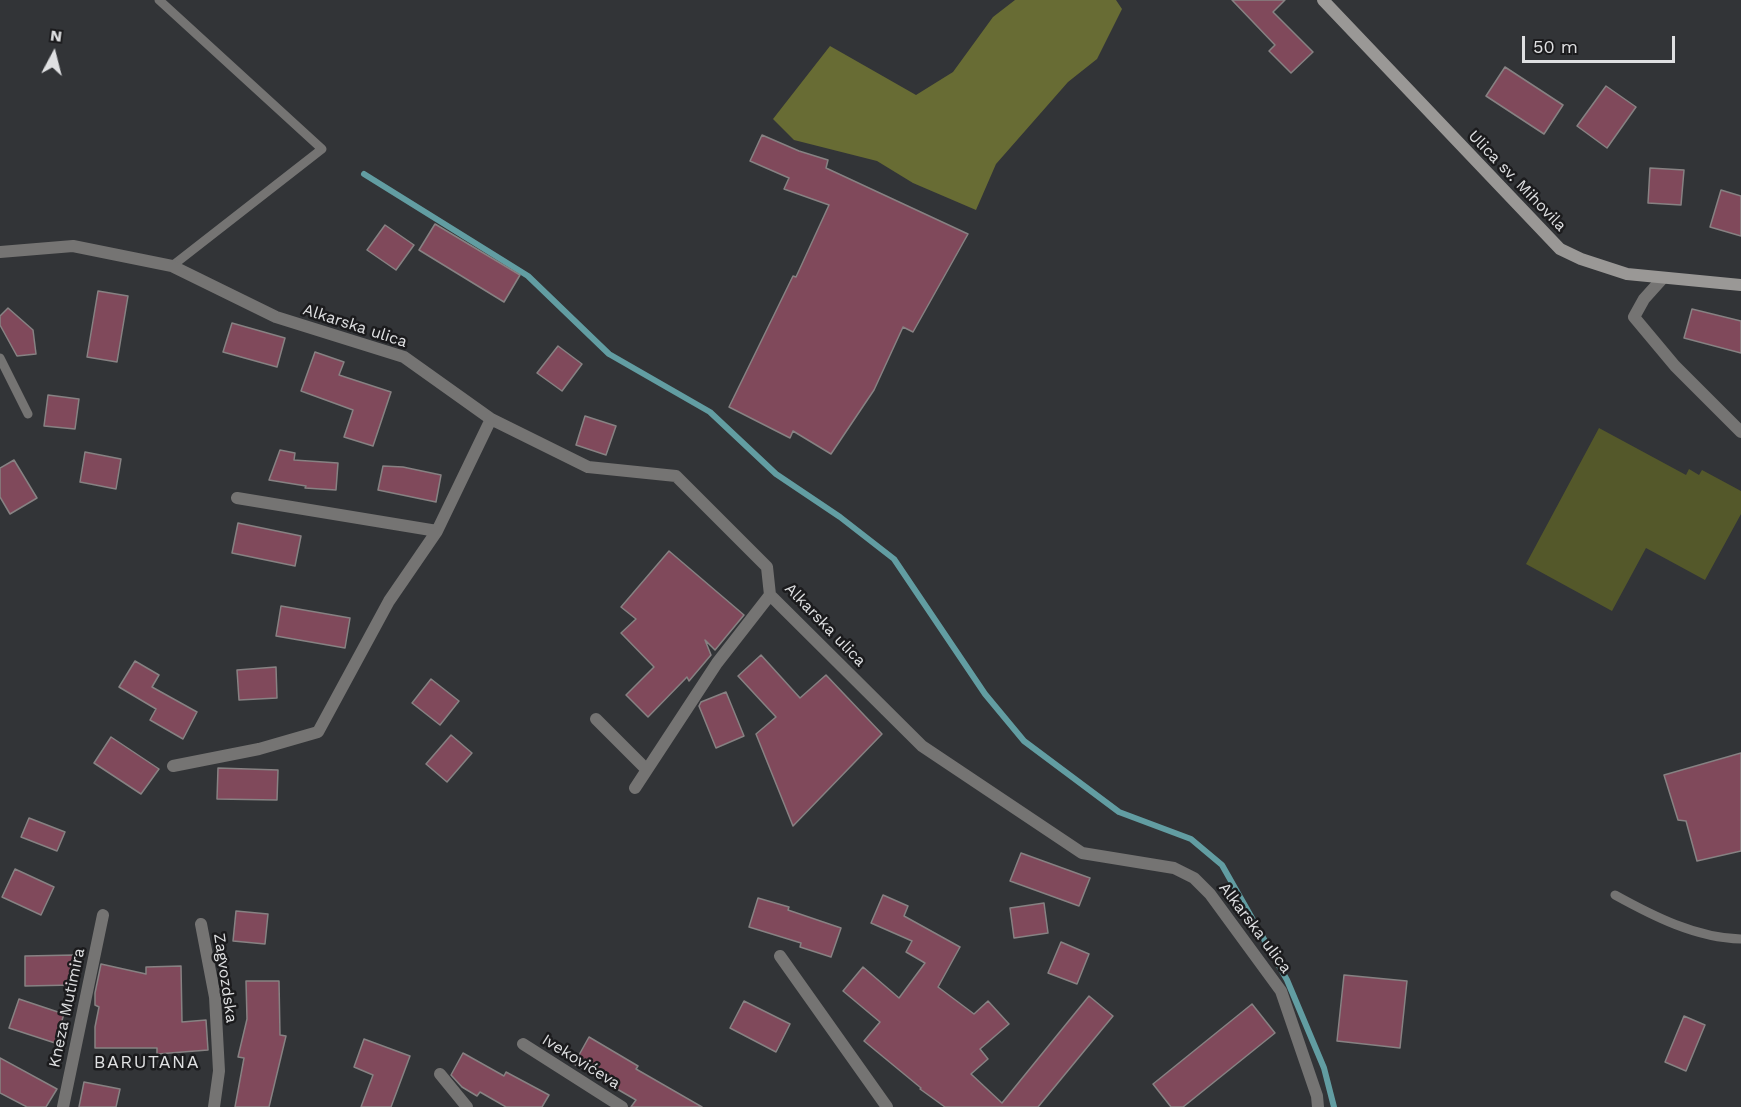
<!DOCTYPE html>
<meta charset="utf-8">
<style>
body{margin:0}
#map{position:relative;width:1741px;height:1107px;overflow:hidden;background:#323437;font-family:"Work Sans",sans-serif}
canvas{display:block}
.north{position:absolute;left:24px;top:24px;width:60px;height:60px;-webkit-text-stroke:4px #1b1b1d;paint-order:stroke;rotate:7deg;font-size:16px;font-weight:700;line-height:24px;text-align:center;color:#dfe0e2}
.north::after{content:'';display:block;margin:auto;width:21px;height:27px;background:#dfe0e2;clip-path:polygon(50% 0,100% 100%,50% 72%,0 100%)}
.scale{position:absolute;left:1522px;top:36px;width:153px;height:27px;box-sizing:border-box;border:3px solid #dfe0e2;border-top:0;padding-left:8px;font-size:18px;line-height:21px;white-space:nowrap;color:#dfe0e2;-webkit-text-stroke:4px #1b1b1d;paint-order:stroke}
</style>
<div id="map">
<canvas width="1741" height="1107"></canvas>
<div class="north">N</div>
<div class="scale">50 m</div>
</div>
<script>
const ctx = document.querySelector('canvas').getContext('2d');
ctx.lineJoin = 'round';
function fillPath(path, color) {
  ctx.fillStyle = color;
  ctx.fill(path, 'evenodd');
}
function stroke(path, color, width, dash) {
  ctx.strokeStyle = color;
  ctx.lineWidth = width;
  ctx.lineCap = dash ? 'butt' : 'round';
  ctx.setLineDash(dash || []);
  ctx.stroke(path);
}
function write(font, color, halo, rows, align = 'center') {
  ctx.font = font + ' "Work Sans",sans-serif';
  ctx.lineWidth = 5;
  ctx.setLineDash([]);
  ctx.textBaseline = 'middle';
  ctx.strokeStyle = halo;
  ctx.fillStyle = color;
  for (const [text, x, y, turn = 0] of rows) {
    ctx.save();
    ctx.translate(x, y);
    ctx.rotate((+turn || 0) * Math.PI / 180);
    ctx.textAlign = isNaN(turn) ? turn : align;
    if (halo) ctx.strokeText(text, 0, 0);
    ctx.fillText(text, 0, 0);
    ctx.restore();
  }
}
const green = new Path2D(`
 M 1599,428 L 1686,475 L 1689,469 L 1699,475 L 1702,470 L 1741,491 L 1741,514 L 1705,580 L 1646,548 L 1612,611 L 1526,564 Z`);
const forest = new Path2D(`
 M 1015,0 L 1116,0 L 1122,9 L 1097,59 L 1068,82 L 996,164 L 976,210 L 913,183 L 877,161 L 794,140 L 773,119 L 830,46 L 916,95 L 953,72 L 993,17 Z`);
const stream = new Path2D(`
 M 364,174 L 528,276 L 609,354 L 710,412 L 776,474 L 840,517 L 894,559 L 985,694 L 1024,741 L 1119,812 L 1191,839 L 1222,865 L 1287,980 L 1324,1068 L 1334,1107`);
const building = new Path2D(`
 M 1232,0 L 1285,0 L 1273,12 L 1313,52 L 1291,73 L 1269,51 L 1275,45 Z
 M 1505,67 L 1563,105 L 1544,134 L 1486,96 Z
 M 1606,86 L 1636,107 L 1607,148 L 1577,126 Z
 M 762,135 L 799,151 L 828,160 L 826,168 L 968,234 L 913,332 L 903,327 L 874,390 L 831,454 L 793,431 L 790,438 L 729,407 L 793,276 L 796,277 L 829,205 L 784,189 L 789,178 L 750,161 Z
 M 1650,168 L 1684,170 L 1681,205 L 1648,203 Z
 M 1721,190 L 1741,196 L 1741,236 L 1710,227 Z
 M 435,224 L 520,275 L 504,302 L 419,250 Z
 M 385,225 L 414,245 L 396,270 L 367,250 Z
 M 98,291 L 128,296 L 117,362 L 87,357 Z
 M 8,308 L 33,330 L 36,354 L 17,356 L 0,325 L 0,316 Z
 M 1692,309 L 1741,321 L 1741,353 L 1684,338 Z
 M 232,323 L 285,338 L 277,367 L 223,352 Z
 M 558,346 L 582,364 L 562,391 L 537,373 Z
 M 315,352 L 344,362 L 339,375 L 391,392 L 373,446 L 344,437 L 353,410 L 301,391 Z
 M 48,395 L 79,399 L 75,429 L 44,426 Z
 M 585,416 L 616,426 L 606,455 L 576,445 Z
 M 280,450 L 295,453 L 294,460 L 338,463 L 336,490 L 305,488 L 306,486 L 269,480 Z
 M 85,452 L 121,459 L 116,489 L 80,482 Z
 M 14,460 L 37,498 L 10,514 L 0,497 L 0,468 Z
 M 383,466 L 403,467 L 441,475 L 436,502 L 378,490 Z
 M 238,523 L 301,536 L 295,566 L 232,553 Z
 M 669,551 L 744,615 L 715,650 L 705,640 L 711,655 L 689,681 L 687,677 L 648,717 L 626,695 L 654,667 L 621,633 L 636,619 L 621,607 Z
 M 281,606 L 350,618 L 345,648 L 276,636 Z
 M 761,655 L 800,698 L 826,675 L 882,734 L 793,826 L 756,734 L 776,717 L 738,676 Z
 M 135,661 L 159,675 L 152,687 L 197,712 L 183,739 L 150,720 L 156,709 L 119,687 Z
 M 276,667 L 277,698 L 239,700 L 237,670 Z
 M 431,679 L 459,701 L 440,725 L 412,703 Z
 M 726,692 L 744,736 L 716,748 L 699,706 L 701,702 Z
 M 451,735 L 472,753 L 447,782 L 426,764 Z
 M 111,737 L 159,769 L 141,794 L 94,763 Z
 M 1741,753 L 1741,851 L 1697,861 L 1686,821 L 1678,820 L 1664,775 Z
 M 218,768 L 278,770 L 277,800 L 217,799 Z
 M 29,818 L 65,832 L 57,851 L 21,837 Z
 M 1021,853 L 1090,878 L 1079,906 L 1010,881 Z
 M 15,869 L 54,887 L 41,915 L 2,897 Z
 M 883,895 L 908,906 L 904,916 L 960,947 L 938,987 L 974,1014 L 988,1001 L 1009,1024 L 980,1049 L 988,1059 L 971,1074 L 1002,1103 L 1089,996 L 1113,1016 L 1038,1107 L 945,1107 L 920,1089 L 921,1088 L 864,1041 L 880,1022 L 843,991 L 863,967 L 899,998 L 925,963 L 906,952 L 912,941 L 871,923 Z
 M 758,898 L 789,907 L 788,910 L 841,928 L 831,957 L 800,947 L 801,943 L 749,927 Z
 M 1044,903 L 1048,933 L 1014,938 L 1010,908 Z
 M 236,911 L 268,914 L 265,944 L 233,941 Z
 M 1061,942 L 1089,954 L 1077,984 L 1048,973 Z
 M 75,955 L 75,959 L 82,960 L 74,985 L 25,986 L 25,956 Z
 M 101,964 L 146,974 L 146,967 L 181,966 L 182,1022 L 206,1020 L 208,1050 L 157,1054 L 157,1048 L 95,1048 L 95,1027 L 99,1007 L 95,1005 L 95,993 Z
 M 1344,975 L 1407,981 L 1400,1048 L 1337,1041 Z
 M 246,981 L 279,981 L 280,1035 L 286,1036 L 269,1107 L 235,1107 L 244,1058 L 238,1057 L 247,1019 Z
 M 19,999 L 64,1014 L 55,1043 L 9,1028 Z
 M 744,1001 L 790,1024 L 776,1052 L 730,1028 Z
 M 1252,1004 L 1275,1033 L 1183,1107 L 1171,1107 L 1153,1084 Z
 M 1684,1016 L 1705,1025 L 1686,1071 L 1665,1062 Z
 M 589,1037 L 638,1066 L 636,1069 L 702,1107 L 631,1107 L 636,1100 L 574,1064 Z
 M 364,1039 L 410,1056 L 391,1107 L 361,1107 L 373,1075 L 354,1067 Z
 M 463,1053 L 504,1076 L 506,1072 L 549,1095 L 542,1107 L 506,1107 L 480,1092 L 477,1096 L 462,1087 L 451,1075 Z
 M 0,1058 L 57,1089 L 46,1107 L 27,1107 L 0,1093 Z
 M 84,1082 L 120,1089 L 116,1107 L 79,1107 Z`);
const lane = new Path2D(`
 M 159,0 L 322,149 L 172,266
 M 0,358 L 28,414
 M 1615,895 C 1653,916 1696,938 1741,939`);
const street = new Path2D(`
 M 0,252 L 73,246 L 172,266 L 276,317 L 404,357 L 491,419 L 588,467 L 676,476 L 767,567 L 770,595 L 922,746 L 1082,853 L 1174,868 L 1194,878 L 1210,894 L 1281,991 L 1317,1096 L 1318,1107
 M 1662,279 L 1644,299 L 1634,317 L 1675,366 L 1741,432
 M 237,498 L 437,531
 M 596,719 L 646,769
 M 173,766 L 259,749 L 318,732 L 389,601 L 437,531 L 491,419
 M 635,788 L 717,663 L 770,595
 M 201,924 L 215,997 L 219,1071 L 214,1107
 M 780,956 L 887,1107
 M 523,1044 L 622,1107
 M 440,1074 L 467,1107
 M 63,1107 L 103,915`);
const secondary = new Path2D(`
 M 1323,0 L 1560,249 L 1581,259 L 1627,274 L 1741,285`);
const streetNames = [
 ["Ulica sv. Mihovila",1517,181,46],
 ["Alkarska ulica",355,326,18],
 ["Alkarska ulica",825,625,46],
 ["Alkarska ulica",1255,928,53],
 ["Zagvozdska",225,978,82],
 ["Kneza Mutimira",67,1008,-78],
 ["Ivekovićeva",581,1062,32]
];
const neighbourhoodNames = [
 ["BARUTANA",147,1063]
];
fillPath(green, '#54582a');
fillPath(forest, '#686c34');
stroke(stream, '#629da2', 6);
fillPath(building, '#80495b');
stroke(building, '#878283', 1.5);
stroke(lane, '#757473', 9);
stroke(street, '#757473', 12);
stroke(secondary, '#9a9896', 12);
write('16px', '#dfe0e2', '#1b1b1d', streetNames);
ctx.letterSpacing = '1.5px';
write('18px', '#dfe0e2', '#1b1b1d', neighbourhoodNames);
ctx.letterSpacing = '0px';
</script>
